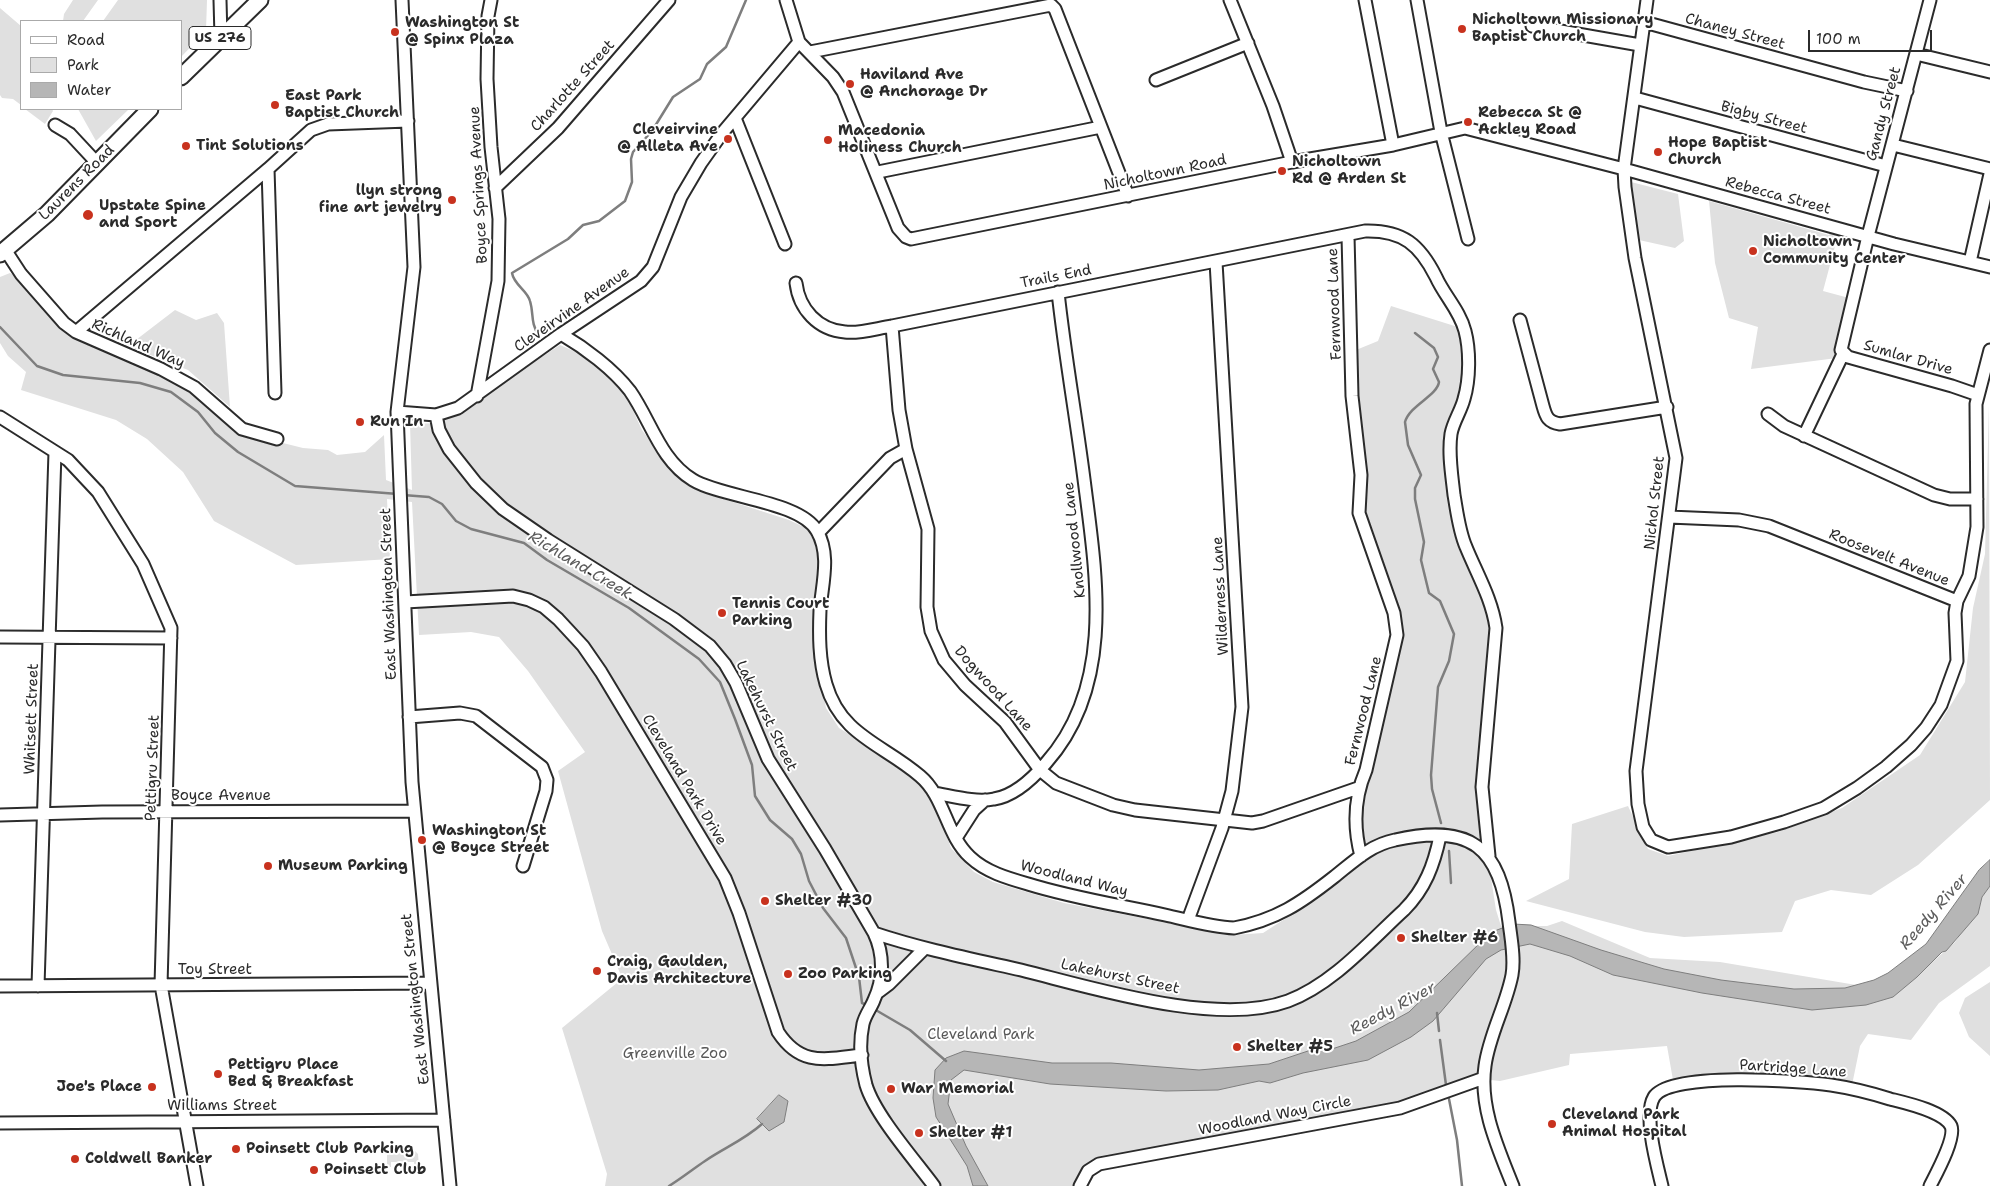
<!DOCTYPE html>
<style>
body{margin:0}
#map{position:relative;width:1990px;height:1186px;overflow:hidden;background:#fff;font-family:"Shantell Sans",sans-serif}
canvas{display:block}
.legend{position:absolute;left:20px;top:20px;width:162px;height:90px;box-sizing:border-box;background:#fff;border:1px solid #aaa;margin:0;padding:6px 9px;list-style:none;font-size:15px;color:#2b2b2b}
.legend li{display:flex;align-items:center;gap:10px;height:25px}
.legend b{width:25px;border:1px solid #aaa}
.scale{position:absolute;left:1808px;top:30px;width:124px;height:22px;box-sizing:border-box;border:2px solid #2b2b2b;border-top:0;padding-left:6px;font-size:15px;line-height:18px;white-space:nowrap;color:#2b2b2b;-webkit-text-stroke:4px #fff;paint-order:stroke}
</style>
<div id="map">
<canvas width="1990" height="1186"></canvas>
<ul class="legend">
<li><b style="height:6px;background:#fff"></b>Road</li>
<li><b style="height:14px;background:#e0e0e0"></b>Park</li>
<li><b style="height:14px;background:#b6b6b6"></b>Water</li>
</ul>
<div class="scale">100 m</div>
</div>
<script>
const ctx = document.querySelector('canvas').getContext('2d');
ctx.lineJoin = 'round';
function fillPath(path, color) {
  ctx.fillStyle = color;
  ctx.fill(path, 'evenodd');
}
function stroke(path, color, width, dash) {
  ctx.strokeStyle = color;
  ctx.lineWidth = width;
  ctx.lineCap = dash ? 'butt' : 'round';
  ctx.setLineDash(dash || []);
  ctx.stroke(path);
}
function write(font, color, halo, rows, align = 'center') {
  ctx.font = font + ' "Shantell Sans",sans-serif';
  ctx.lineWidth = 4;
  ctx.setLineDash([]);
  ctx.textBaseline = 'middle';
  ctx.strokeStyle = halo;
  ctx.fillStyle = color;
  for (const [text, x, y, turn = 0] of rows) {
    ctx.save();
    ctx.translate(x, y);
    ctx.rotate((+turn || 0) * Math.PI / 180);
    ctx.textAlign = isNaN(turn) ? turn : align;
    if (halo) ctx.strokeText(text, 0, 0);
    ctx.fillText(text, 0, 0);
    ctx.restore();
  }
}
const green = new Path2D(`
 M 73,0 L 98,0 L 83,21 L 63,21 L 64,14 Z
 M 118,0 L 207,0 L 206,31 L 181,57 L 181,21 L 103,21 Z
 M 0,8 L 21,26 L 21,105 L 13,99 L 2,98 L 0,95 Z
 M 25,109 L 52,109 L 53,111 L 45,124 Z
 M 78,109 L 129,109 L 96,141 Z
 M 1631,182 L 1678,194 L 1684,241 L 1675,248 L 1639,240 Z
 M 1709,201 L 1829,235 L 1830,233 L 1838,235 L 1823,291 L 1849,298 L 1836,348 L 1837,358 L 1751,369 L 1758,327 L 1729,318 L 1715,263 Z
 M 10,273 L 17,277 L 63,330 L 175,383 L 192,393 L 229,425 L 267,439 L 303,448 L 328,450 L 337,455 L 365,452 L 384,435 L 386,480 L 412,490 L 410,424 L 439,423 L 560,345 L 585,356 L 616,385 L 630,404 L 642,430 L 674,473 L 702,492 L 789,520 L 806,528 L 812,535 L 817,547 L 819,574 L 813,635 L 826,708 L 839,728 L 885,756 L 924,787 L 939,814 L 951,848 L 974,872 L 993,882 L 1064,903 L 1232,935 L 1263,933 L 1300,909 L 1364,860 L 1359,809 L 1403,635 L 1401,617 L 1363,513 L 1356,350 L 1378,341 L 1391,306 L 1461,328 L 1465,359 L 1465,392 L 1448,433 L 1453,500 L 1493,625 L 1484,833 L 1496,910 L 1501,926 L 1547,926 L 1562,921 L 1650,958 L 1720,962 L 1868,987 L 1893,997 L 1955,942 L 1964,929 L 1978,914 L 1982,897 L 1990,886 L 1990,966 L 1939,1003 L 1911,1040 L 1868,1034 L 1860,1046 L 1852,1085 L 1747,1073 L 1673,1080 L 1667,1046 L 1570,1054 L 1569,1065 L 1500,1081 L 1472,1078 L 1417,1098 L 1382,1106 L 1097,1159 C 1086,1165 1076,1173 1074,1186 L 605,1186 L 607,1174 L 562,1028 L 618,982 L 620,973 L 602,931 L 558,771 L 585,752 L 528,671 L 499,637 L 471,632 L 419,635 L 412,502 L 387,499 L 390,559 L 296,565 L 214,521 L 183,472 L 147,439 L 116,420 L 21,390 L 26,372 L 8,356 L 0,343 L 0,277 Z
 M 175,310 L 196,320 L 217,313 L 224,323 L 230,407 L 188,370 L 128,346 Z
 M 1989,405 L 1990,800 L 1918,865 L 1871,895 L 1831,890 L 1795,901 L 1782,932 L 1684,937 L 1645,932 L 1526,901 L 1569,879 L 1572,824 L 1628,806 L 1648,849 L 1668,856 L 1778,832 L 1842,808 L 1920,755 L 1965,682 L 1973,608 L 1985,554 Z
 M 1990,982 L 1990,1056 L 1969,1037 L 1959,1013 L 1965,998 Z
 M 387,1151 L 415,1151 L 418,1154 L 419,1167 L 415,1168 L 414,1162 L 391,1162 L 391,1167 L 387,1167 Z`);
const water = new Path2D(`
 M 1990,860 L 1990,886 L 1982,897 L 1978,914 L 1946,951 L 1942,952 L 1917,977 L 1893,997 L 1866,1005 L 1812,1010 L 1702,993 L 1613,975 L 1570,956 L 1530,944 L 1501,950 L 1486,959 L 1433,1021 L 1411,1037 L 1368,1060 L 1303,1073 L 1270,1083 L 1259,1081 L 1218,1090 L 1166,1091 L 1050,1084 L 964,1070 L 951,1080 L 948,1104 L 966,1146 L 988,1186 L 973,1186 L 967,1166 L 936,1117 L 933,1098 L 935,1070 L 946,1058 L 964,1051 L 1052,1063 L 1111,1063 L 1199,1070 L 1269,1064 L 1311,1050 L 1335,1048 L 1356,1041 L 1409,1012 L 1482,941 L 1497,930 L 1513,924 L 1531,925 L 1601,950 L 1664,969 L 1721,980 L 1794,989 L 1845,988 L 1874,980 L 1888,973 L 1926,944 L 1979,870 Z
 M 779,1095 L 788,1101 L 784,1122 L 769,1131 L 757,1119 Z`);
const stream = new Path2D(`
 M 0,327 L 37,366 L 63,375 L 140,383 L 171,392 L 198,412 L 215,433 L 238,452 L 295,486 L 398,494
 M 1415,333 L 1434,348 L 1438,357 L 1433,369 L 1439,382 C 1437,396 1410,405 1405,422 L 1408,445 L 1421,475 L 1415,488 L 1415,499 L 1424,542 L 1421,560 L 1429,593 L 1440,601 L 1454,634 L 1449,661 L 1438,687 L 1431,775 L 1432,789 L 1441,823
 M 539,336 C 530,322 534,314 530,301 C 527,290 514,285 512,273 L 568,239 L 583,225 L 599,221 L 625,201 L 632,182 L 631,159 L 633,152 L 652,131 L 673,97 L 700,79 L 707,64 L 726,47 L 746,0
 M 403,495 L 429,497 L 442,504 L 456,521 L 471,529 L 524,543 L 547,560 L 629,608 L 699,659 L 720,682 L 735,719 L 752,765 L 755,796 L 770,820 L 792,839 L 801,854 L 809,881 L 823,908 L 846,938 L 859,977 L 862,1003 L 867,1005
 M 1449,851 L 1451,883
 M 874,1009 L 910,1030 L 946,1061
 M 1437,1013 L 1439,1031
 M 1440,1040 L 1446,1085
 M 1449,1099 L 1457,1140 L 1462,1186
 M 669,1186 C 682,1178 693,1169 705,1161 C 724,1148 744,1140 762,1124`);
const minor = new Path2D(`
 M 220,0 L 221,37
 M 402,0 L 414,267 L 397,412 L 412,782 L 450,1186
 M 786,0 L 799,42 L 833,77 L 843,92 L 898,228 L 906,237 L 911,239 L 1292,162 L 1393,145 L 1465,128 L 1624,169 L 1894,244 L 1990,267
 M 1230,0 L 1273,106 L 1292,162
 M 1365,0 L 1393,145
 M 1417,0 L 1441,132 L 1468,239
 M 1647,0 L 1624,169 L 1625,187 L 1635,258 L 1676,458 L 1636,771 L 1638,804 L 1643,827 L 1651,840 L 1668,847 L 1731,837 L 1784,822 L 1824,808 L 1857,788 L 1886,767 L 1911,745 L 1926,728 L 1941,705 L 1957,661 L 1955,613 L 1957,601 L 1969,576 L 1977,527 L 1976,404 L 1990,350
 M 1930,0 L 1868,236 L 1841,350 L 1848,357 L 1952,386 L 1978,395
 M 1644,22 L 1864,82 L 1907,91
 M 1532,26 L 1640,45
 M 810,52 L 1051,5 L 1055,9 L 1128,196
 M 1916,54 L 1990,72
 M 1156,80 L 1248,43
 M 1635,98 L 1886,166
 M 735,118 L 785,244
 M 55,125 L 70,134 L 97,163
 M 1893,145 L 1990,169
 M 268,169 L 275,393
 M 878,172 L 1101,127
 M 495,188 L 558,128 L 669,0
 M 1348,236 L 1352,396 L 1361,475 L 1359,513 L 1394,613 L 1397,635 L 1366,770 C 1354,798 1353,826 1361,856
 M 6,251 L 21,274 L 64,323 L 76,332 L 161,369 L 194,387 L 242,429 L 277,439
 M 1970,262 L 1990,174
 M 796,283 C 799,309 818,330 845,332 C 859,334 878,328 892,326 L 1365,231 C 1403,230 1420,245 1436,277 C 1444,295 1460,311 1465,331 C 1470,350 1470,379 1464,399 C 1461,411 1453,422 1451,434 C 1448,454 1452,476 1454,495 C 1457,512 1459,531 1466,547 C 1477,574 1492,599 1496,628 L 1482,787 L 1489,856
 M 1520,320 L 1543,406 C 1546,417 1548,422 1560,424 L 1667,407
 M 892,326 L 899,410 L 906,449 L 928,529 L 927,607 L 931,631 L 944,660 L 965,685 L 1005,722 L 1040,770 L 1056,783 L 1113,805 L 1135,810 L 1252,823 L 1263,821 L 1358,788
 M 76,332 L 268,169 L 311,130 L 328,124 L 408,121
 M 561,334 C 585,348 613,369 630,391 C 651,421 660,460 693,480 C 723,498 800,501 817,531 C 831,555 822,584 820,610 C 819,635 819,660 826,684 C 841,736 883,744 920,776 C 945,797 946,835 970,857 C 986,872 1007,878 1028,884 C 1073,898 1119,905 1165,915 C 1188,920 1211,927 1234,928 C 1276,920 1301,903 1334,877 C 1353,862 1370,845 1395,840 C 1471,823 1500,847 1509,922 C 1511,939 1515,958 1512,975 C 1506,1006 1489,1035 1485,1066 C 1479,1107 1498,1148 1513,1186
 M 477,396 L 498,281 L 499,219 L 491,147 L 487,79 L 488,16 L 491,0
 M 397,412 L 436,415 L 458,408 L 561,334 L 641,281 L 653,267 L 681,197 L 701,163 L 723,132 L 799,42
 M 1768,414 L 1784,426 L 1934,495 L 1950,499 L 1977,499
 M 436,415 L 439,430 L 449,449 L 476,483 L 503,509 L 548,540 L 674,619 L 710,646 L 725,664 L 736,683 L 768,759 L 825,849 L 874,933 C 922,949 972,959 1021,970 C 1094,988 1217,1027 1288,1001 C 1333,984 1369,942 1404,910 C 1425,889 1434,865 1440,836
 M 0,417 L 68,460 L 98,492 L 143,564 L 171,628 L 161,985 L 197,1186
 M 1804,436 L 1843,354
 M 1669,517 L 1739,520 L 1769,526 L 1957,601
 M 818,533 L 890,458 L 906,449
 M 405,602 L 513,596 L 529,600 L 544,607 L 558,619 L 583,646 L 601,672 L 725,878 L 739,913 L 778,1032 C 801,1067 825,1059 862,1055
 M 0,637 L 171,638
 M 409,717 L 460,713 L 476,716 L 542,767 L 547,780 L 546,791 L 523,866
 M 934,793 C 952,796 976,803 994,799 C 1014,796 1034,777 1046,763 C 1114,687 1097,579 1085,487 C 1077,422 1065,357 1058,292
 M 0,815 L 102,812 L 413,811
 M 956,838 L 974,810 L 985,800
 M 1188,920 L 1222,828 L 1232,791 L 1242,707 L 1216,262
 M 874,933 C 884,954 884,979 874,1000 C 871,1008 865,1015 863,1024 C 859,1043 861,1066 866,1085 C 875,1115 914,1159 934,1186
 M 0,986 L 430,983
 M 38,986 L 55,452
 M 877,993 L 889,984 L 925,948
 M 0,1123 L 444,1120
 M 1080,1186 L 1088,1171 L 1099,1164 L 1400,1108 L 1484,1078
 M 1662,1186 C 1657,1165 1643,1115 1654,1097 C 1670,1071 1801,1081 1831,1085 C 1851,1088 1871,1093 1890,1099 C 1906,1103 1943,1111 1951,1126 C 1956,1138 1936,1174 1930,1186`);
const major = new Path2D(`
 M 181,77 L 260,0
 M 0,254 L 47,214 L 150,109`);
const markers = [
 [1462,29,5,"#c8321e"],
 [395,32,5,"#c8321e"],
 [850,84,5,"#c8321e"],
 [275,105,5,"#c8321e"],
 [1468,122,5,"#c8321e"],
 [728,139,5,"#c8321e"],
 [828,140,5,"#c8321e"],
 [186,146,5,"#c8321e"],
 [1658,152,5,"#c8321e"],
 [1282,171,5,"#c8321e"],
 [452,200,5,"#c8321e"],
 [88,215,6,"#c8321e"],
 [1753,251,5,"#c8321e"],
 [360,422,5,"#c8321e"],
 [722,613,5,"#c8321e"],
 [422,840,5,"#c8321e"],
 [268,866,5,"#c8321e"],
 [765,901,5,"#c8321e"],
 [1401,938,5,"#c8321e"],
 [597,971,5,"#c8321e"],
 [788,974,5,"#c8321e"],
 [1237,1047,5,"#c8321e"],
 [218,1074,5,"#c8321e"],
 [152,1087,5,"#c8321e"],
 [891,1089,5,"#c8321e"],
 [1552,1124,5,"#c8321e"],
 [919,1133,5,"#c8321e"],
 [236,1149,5,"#c8321e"],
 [75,1159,5,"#c8321e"],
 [314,1170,5,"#c8321e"]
];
const shields = [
 [220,38,62]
];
const shieldNames = [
 ["US 276",220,38]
];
const poiNames = [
 ["Nicholtown Missionary",1472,20],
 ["Baptist Church",1472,37],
 ["Washington St",405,23],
 ["@ Spinx Plaza",405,40],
 ["Haviland Ave",860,75],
 ["@ Anchorage Dr",860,92],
 ["East Park",285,96],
 ["Baptist Church",285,113],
 ["Rebecca St @",1478,113],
 ["Ackley Road",1478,130],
 ["Cleveirvine",718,130,"right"],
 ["@ Alleta Ave",718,147,"right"],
 ["Macedonia",838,131],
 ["Holiness Church",838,148],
 ["Hope Baptist",1668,143],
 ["Church",1668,160],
 ["Tint Solutions",196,146],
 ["Nicholtown",1292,162],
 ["Rd @ Arden St",1292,179],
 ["llyn strong",442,191,"right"],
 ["fine art jewelry",442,208,"right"],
 ["Upstate Spine",99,206],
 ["and Sport",99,223],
 ["Nicholtown",1763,242],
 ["Community Center",1763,259],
 ["Run In",370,422],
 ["Tennis Court",732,604],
 ["Parking",732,621],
 ["Washington St",432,831],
 ["@ Boyce Street",432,848],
 ["Museum Parking",278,866],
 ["Shelter #30",775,901],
 ["Shelter #6",1411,938],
 ["Craig, Gaulden,",607,962],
 ["Davis Architecture",607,979],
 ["Zoo Parking",798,974],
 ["Shelter #5",1247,1047],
 ["Pettigru Place",228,1065],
 ["Bed & Breakfast",228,1082],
 ["Joe's Place",142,1087,"right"],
 ["War Memorial",901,1089],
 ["Cleveland Park",1562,1115],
 ["Animal Hospital",1562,1132],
 ["Shelter #1",929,1133],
 ["Poinsett Club Parking",246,1149],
 ["Coldwell Banker",85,1159],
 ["Poinsett Club",324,1170]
];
const streetNames = [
 ["Chaney Street",1735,32,15],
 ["Charlotte Street",573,86,-48],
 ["Gandy Street",1884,114,-75],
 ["Bigby Street",1764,118,15],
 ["Nicholtown Road",1165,173,-12],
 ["Laurens Road",77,183,-45],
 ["Boyce Springs Avenue",479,185,-93],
 ["Rebecca Street",1778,196,15],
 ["Trails End",1056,277,-11],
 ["Fernwood Lane",1335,304,-92],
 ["Cleveirvine Avenue",572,310,-35],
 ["Richland Way",138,344,24],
 ["Sumlar Drive",1908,358,16],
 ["Nichol Street",1655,503,-84],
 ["Knollwood Lane",1075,540,-96],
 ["Roosevelt Avenue",1889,558,22],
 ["East Washington Street",389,594,-92],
 ["Wilderness Lane",1221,596,-93],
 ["Dogwood Lane",993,689,48],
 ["Fernwood Lane",1364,711,-76],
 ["Lakehurst Street",766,716,64],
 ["Whitsett Street",32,719,-88],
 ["Pettigru Street",153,768,-88],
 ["Cleveland Park Drive",684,780,59],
 ["Boyce Avenue",221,796],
 ["Woodland Way",1074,879,14],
 ["Toy Street",215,970],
 ["Lakehurst Street",1120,977,12],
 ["East Washington Street",416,999,-96],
 ["Partridge Lane",1793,1069,4],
 ["Williams Street",222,1106],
 ["Woodland Way Circle",1275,1116,-11]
];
const parkNames = [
 ["Cleveland Park",981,1035],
 ["Greenville Zoo",675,1054]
];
const waterNames = [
 ["Richland Creek",580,566,31],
 ["Reedy River",1934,912,-49],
 ["Reedy River",1393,1009,-28]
];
fillPath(green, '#e0e0e0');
fillPath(water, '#b6b6b6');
stroke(water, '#7e7e7e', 1);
stroke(stream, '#7e7e7e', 2.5);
stroke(minor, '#2b2b2b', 15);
stroke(major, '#2b2b2b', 19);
stroke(minor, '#fff', 11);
stroke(major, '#fff', 15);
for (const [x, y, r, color] of markers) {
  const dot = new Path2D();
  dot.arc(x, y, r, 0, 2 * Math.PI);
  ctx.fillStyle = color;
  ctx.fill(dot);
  stroke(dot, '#fff', 2);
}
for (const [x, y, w] of shields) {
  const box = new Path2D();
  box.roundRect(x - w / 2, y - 11.5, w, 23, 4);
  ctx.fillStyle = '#fff';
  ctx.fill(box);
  stroke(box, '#2b2b2b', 1);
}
write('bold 14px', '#2b2b2b', null, shieldNames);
write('bold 15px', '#2b2b2b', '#fff', poiNames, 'left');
write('15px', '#2b2b2b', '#fff', streetNames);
write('15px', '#585858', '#fff', parkNames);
write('italic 16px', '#5c5c5c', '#fff', waterNames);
</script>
